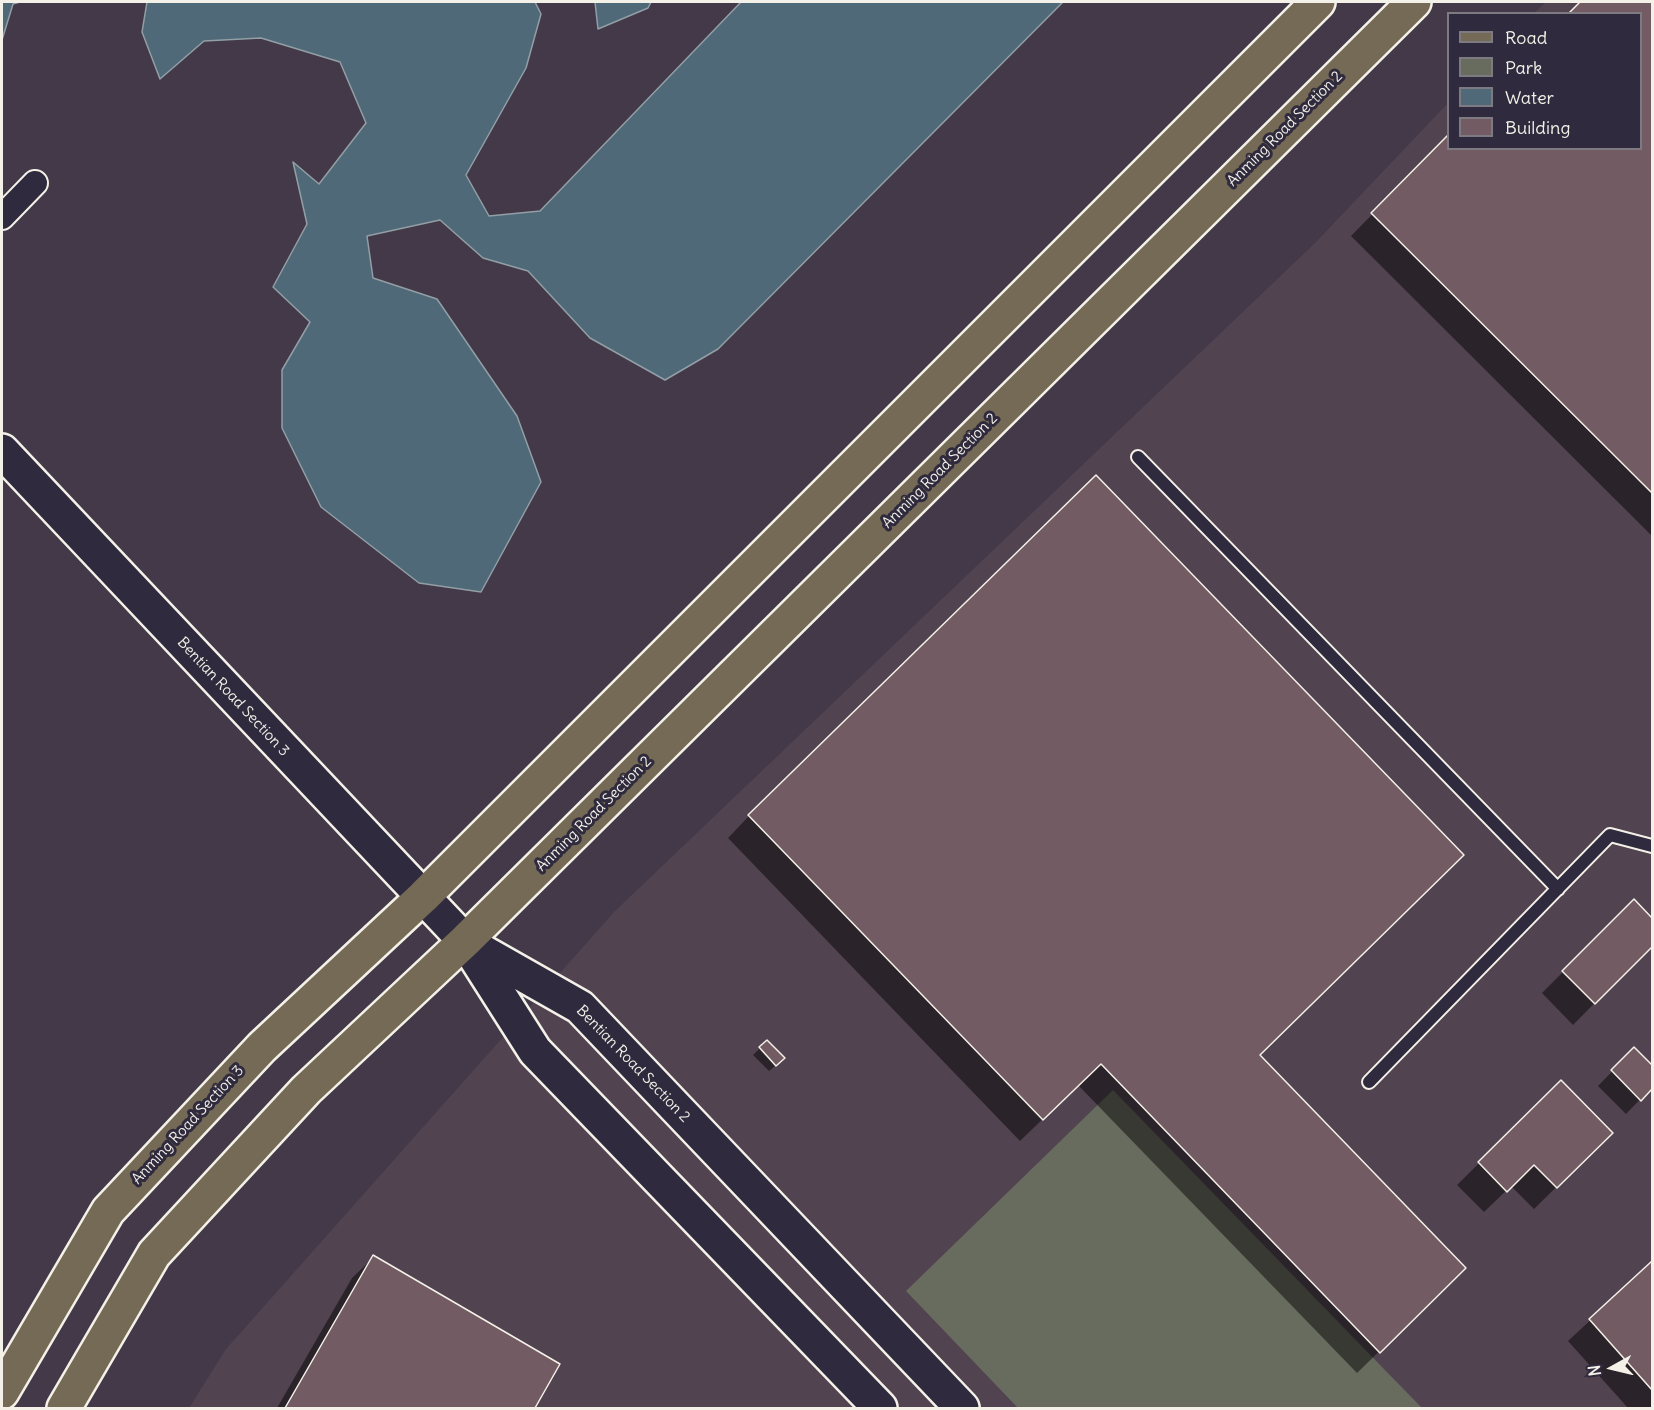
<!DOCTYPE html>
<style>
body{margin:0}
#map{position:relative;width:1654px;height:1410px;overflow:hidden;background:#433948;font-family:Delius,sans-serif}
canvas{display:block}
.frame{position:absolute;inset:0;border:3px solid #f4f1e8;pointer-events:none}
.legend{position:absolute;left:1447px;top:12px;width:195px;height:138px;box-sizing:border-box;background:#2f2a3d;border:2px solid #7e7a81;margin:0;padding:8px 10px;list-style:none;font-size:18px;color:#f4f1e8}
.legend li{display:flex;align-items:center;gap:12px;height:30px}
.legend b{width:30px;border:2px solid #7e7a81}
.north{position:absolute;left:1582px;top:1338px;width:60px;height:60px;-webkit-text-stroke:4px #2f2a3d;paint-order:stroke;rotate:262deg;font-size:16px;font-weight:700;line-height:24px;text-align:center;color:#f4f1e8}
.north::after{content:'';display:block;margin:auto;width:21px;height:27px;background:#f4f1e8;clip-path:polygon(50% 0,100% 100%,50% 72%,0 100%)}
</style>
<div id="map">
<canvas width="1654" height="1410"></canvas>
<div class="frame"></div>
<ul class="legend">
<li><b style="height:8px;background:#756a55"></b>Road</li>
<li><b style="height:16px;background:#686c5e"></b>Park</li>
<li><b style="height:16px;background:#506979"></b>Water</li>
<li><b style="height:16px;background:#725b63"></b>Building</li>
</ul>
<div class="north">N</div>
</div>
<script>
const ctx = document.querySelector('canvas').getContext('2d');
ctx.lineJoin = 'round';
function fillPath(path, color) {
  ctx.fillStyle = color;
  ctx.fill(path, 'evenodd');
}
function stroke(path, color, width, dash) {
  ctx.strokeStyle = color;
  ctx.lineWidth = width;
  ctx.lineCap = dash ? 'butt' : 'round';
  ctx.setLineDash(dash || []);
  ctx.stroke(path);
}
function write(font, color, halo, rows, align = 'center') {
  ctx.font = font + ' Delius,sans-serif';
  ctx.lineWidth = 6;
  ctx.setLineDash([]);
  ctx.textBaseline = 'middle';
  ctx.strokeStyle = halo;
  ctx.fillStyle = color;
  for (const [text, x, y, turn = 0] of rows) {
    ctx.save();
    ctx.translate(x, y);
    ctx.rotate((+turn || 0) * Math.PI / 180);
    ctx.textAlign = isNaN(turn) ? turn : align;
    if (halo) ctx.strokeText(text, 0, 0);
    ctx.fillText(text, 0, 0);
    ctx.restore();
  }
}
const built = new Path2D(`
 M 1546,2 L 1652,2 L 1652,1408 L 189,1408 L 226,1349 L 615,911 L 1315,243 L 1448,103 L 1448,148 L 1640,148 L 1640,14 L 1534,13 Z`);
const green = new Path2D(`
 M 1113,1090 L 1382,1367 L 1422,1408 L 1018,1408 L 906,1291 Z`);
const water = new Path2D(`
 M 2,2 L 20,2 L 13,4 L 2,40 Z
 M 147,2 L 535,2 L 541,14 L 526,68 L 466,175 L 489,216 L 540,211 L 741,2 L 1063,2 L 718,349 L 665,380 L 590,338 L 528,271 L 483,258 L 440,220 L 367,236 L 373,278 L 437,299 L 517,416 L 541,482 L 481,592 L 419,583 L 321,507 L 282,428 L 282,370 L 310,322 L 273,287 L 307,224 L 293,162 L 319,184 L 366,123 L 340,62 L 261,38 L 204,41 L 160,79 L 142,32 Z
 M 595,2 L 651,2 L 648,8 L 598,29 Z`);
const shadow = new Path2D(`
 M 1582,2 L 1652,2 L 1652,536 L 1351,236 L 1448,137 L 1448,148 L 1640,148 L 1640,14 L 1570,14 Z
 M 749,816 L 1258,1055 L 1442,1290 L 1357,1373 L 1078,1085 L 1020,1141 L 728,838 Z
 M 1634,901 L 1652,921 L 1652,945 L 1573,1025 L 1542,993 Z
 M 759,1049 L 775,1066 L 769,1071 L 753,1055 Z
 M 1634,1049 L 1652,1067 L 1652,1087 L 1626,1114 L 1598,1086 Z
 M 1561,1082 L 1611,1133 L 1534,1209 L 1511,1186 L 1484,1212 L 1457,1185 Z
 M 374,1257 L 558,1365 L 533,1408 L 277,1408 L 352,1278 Z
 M 1652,1263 L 1652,1408 L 1628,1408 L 1568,1341 Z`);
const building = new Path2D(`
 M 1580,2 L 1652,2 L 1652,493 L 1371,213 L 1448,135 L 1448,148 L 1640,148 L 1640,14 L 1568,14 Z
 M 1096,475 L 1464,855 L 1260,1055 L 1466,1268 L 1380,1353 L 1101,1064 L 1043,1120 L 748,815 Z
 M 1634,899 L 1652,918 L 1652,947 L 1595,1004 L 1562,971 Z
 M 767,1040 L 785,1058 L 776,1066 L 759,1047 Z
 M 1634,1047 L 1652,1065 L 1652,1089 L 1641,1101 L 1611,1070 Z
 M 1561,1080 L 1613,1133 L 1557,1188 L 1534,1165 L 1507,1192 L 1478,1162 Z
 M 373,1255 L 560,1364 L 535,1408 L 285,1408 Z
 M 1652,1261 L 1652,1390 L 1589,1319 Z`);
const lane = new Path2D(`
 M 1138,457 L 1558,889
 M 1369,1082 L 1610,835 L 1652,846`);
const street = new Path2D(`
 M 2,217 L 35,183`);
const secondary = new Path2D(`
 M 2,451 L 465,941 L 535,1051 L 880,1408
 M 469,944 L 580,1007 L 962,1408`);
const primary = new Path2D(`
 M 2,1392 L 108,1211 L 262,1047 L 423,897 L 1318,2
 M 64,1408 L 154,1254 L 306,1090 L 465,941 L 1414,2`);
const streetNames = [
 ["Anming Road Section 2",1285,129,-45],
 ["Anming Road Section 2",940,471,-45],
 ["Bentian Road Section 3",233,697,47],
 ["Anming Road Section 2",594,814,-45],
 ["Bentian Road Section 2",633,1064,46],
 ["Anming Road Section 3",188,1125,-47]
];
fillPath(built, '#514350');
fillPath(green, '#686c5e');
fillPath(water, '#506979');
stroke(water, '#929fa5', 1.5);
fillPath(shadow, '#0007');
fillPath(building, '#725b63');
stroke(building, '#f4f1e8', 1.5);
stroke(lane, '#f4f1e8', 16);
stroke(street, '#f4f1e8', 28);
stroke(secondary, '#f4f1e8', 38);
stroke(primary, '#f4f1e8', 38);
stroke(lane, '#2f2a3d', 12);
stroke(street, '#2f2a3d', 24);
stroke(secondary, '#2f2a3d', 33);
stroke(primary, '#756a55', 33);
write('15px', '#f4f1e8', '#2f2a3d', streetNames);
</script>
